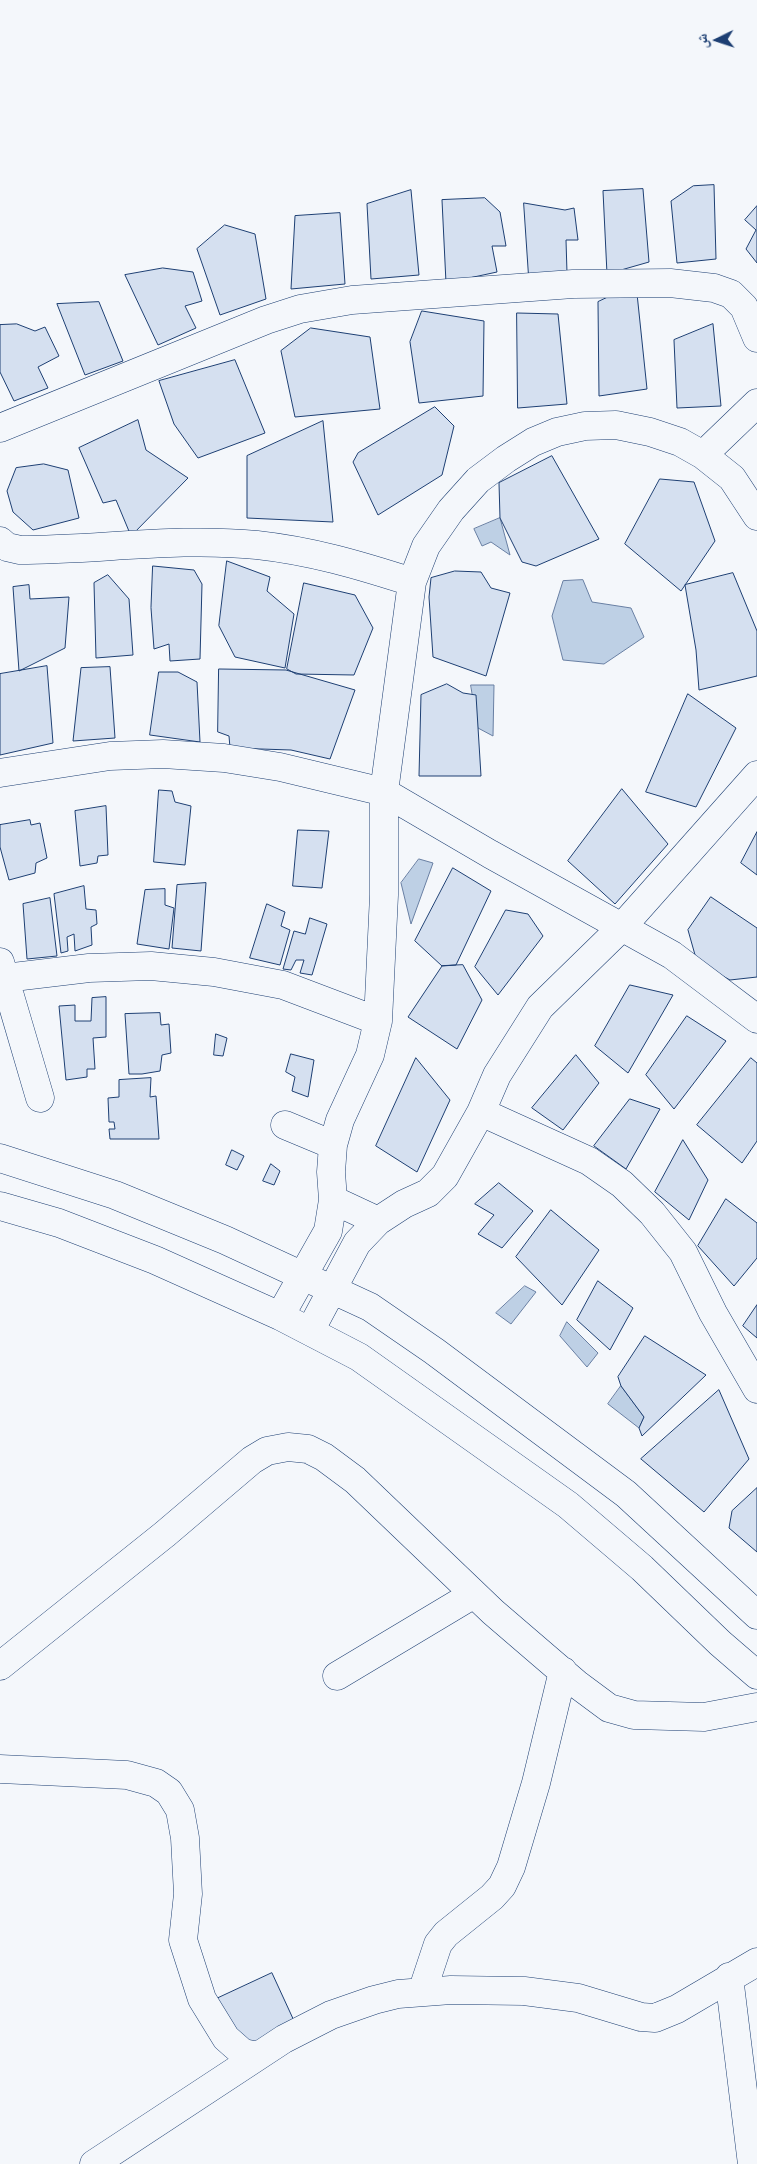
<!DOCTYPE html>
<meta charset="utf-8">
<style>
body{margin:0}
#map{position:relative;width:757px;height:2164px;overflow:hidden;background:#f4f7fb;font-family:Cabin,"Noto Naskh Arabic",sans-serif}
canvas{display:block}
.north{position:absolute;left:692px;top:15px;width:50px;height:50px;-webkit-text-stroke:4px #f4f7fb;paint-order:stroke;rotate:266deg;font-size:14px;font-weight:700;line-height:20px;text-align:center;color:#1d3f73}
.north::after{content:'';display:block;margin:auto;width:18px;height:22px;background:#1d3f73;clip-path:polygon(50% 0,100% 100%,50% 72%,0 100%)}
</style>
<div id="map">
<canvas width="757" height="2164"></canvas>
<div class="north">ش</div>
</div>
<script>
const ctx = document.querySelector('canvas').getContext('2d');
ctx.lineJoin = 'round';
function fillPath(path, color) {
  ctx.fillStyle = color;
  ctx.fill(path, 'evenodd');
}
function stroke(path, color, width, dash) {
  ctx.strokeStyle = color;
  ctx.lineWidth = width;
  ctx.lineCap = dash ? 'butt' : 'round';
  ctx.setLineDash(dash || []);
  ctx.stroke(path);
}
const water = new Path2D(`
 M 500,518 L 510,555 L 491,542 L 482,546 L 474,529 Z
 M 583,580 L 592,602 L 631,608 L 644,637 L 604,664 L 563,660 L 552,616 L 563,581 Z
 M 471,685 L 494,685 L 493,736 L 478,728 Z
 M 419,859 L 433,863 L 411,924 L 401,883 Z
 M 525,1286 L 536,1292 L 511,1324 L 496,1313 Z
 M 567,1322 L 598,1353 L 587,1367 L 560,1336 Z
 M 621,1386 L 644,1417 L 639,1428 L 608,1404 Z`);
const building = new Path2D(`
 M 714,185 L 716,259 L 677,263 L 671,201 L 693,186 Z
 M 643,189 L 649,262 L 607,274 L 603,191 Z
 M 411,190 L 419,275 L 371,279 L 367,204 Z
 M 485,198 L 500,212 L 506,246 L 492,246 L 497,272 L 446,283 L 442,200 Z
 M 524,203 L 565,210 L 574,208 L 578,240 L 566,240 L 567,273 L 529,277 Z
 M 757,206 L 757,263 L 746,249 L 756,230 L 745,220 Z
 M 340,213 L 345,284 L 291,289 L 295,216 Z
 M 225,225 L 255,234 L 266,299 L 220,315 L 197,249 Z
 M 163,268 L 193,272 L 202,301 L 185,306 L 196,328 L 158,345 L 125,275 Z
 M 636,284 L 647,389 L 599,396 L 598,302 Z
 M 99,302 L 123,361 L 85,375 L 57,304 Z
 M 422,311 L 484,321 L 483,396 L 419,403 L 410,342 Z
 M 517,313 L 558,314 L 567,404 L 518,408 Z
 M 17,324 L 35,331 L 45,327 L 59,356 L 38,367 L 48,388 L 14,401 L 0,372 L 0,325 Z
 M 713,324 L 721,406 L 677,408 L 674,340 Z
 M 311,328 L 370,337 L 380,409 L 295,417 L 281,351 Z
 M 235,360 L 265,433 L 198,458 L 174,424 L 159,381 Z
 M 435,407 L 454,426 L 442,475 L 378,515 L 353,462 L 358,453 Z
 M 138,420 L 146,450 L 188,478 L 131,536 L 116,500 L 103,503 L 79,448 Z
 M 323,421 L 333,522 L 247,518 L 247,456 Z
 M 552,456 L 599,539 L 536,566 L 522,562 L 500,518 L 499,483 Z
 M 44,464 L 68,470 L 79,518 L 33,530 L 13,512 L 7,491 L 16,468 Z
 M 660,479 L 694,482 L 715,541 L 681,591 L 625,544 Z
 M 227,561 L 270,577 L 267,591 L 294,614 L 285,668 L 235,657 L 219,626 Z
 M 153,566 L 194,570 L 202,584 L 200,659 L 170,661 L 169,644 L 154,649 L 151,608 Z
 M 455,571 L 481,572 L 491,588 L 510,593 L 486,676 L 433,657 L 429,597 L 431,578 Z
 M 733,573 L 757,631 L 757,676 L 699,690 L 696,650 L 685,585 Z
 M 108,575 L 129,599 L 133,655 L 96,658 L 94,583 Z
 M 304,583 L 355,595 L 373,628 L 354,675 L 296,674 L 287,669 Z
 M 29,585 L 30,599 L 69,597 L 65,648 L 19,671 L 13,587 Z
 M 47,666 L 53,743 L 0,755 L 0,674 Z
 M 110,667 L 115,738 L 73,741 L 81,668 Z
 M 219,669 L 286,670 L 355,690 L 330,759 L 291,750 L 230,748 L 229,736 L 218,732 Z
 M 159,672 L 178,672 L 197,682 L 200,742 L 150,735 Z
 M 447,684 L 463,693 L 476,695 L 481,776 L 419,776 L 421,695 Z
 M 688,694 L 736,728 L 696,807 L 646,792 Z
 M 622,789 L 668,844 L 615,904 L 568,861 Z
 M 159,790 L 172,791 L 175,802 L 191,806 L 185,865 L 154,862 Z
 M 106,806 L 108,855 L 98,856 L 97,863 L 80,866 L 75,811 Z
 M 30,820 L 31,825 L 40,823 L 47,858 L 36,863 L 35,873 L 9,880 L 0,847 L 0,825 Z
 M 298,830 L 329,831 L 322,888 L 293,886 Z
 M 757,832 L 757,875 L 741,863 Z
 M 453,868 L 491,891 L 456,965 L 442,966 L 415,941 Z
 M 206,883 L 201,951 L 172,948 L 177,885 Z
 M 84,886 L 86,909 L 96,910 L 97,924 L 91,927 L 92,945 L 75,951 L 74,934 L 67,937 L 68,951 L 61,953 L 54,894 Z
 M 165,889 L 165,905 L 174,908 L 169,949 L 137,944 L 145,890 Z
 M 711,897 L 757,928 L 757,977 L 730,980 L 697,962 L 688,930 Z
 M 50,898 L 57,956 L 27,959 L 23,904 Z
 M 267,904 L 285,912 L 281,926 L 290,930 L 280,965 L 250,958 Z
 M 506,910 L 528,914 L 543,936 L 498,995 L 475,967 Z
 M 310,918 L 327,924 L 312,975 L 300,973 L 304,960 L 296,960 L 291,970 L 283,969 L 294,931 L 305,934 Z
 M 463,965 L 482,1000 L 457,1049 L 408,1017 L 442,966 Z
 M 630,985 L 673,995 L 628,1073 L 595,1046 Z
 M 106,997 L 106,1037 L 93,1038 L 95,1069 L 87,1069 L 87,1077 L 66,1080 L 59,1006 L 75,1005 L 75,1021 L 91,1021 L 92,998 Z
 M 160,1013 L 161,1025 L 169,1024 L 171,1053 L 162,1055 L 160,1071 L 142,1074 L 129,1074 L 125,1014 Z
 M 687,1016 L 726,1041 L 674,1109 L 646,1075 Z
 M 216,1034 L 227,1038 L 223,1056 L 214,1055 Z
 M 291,1054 L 314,1060 L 308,1097 L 292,1091 L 295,1077 L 286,1072 Z
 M 576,1055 L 599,1083 L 563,1130 L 532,1108 Z
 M 416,1058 L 450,1100 L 417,1172 L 376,1146 Z
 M 751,1058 L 757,1063 L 757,1141 L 742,1163 L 697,1125 Z
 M 151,1078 L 150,1097 L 156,1096 L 159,1139 L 110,1139 L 109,1129 L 115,1129 L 114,1122 L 109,1122 L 108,1098 L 119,1097 L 119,1080 Z
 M 630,1099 L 660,1109 L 626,1169 L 594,1146 Z
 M 683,1140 L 708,1180 L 689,1220 L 655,1192 Z
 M 232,1150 L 244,1156 L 237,1170 L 226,1165 Z
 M 271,1164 L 280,1171 L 274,1185 L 263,1181 Z
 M 499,1183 L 533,1211 L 502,1248 L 478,1234 L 494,1215 L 475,1204 Z
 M 726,1199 L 757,1223 L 757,1258 L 734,1286 L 698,1246 Z
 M 551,1210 L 599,1250 L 562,1305 L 516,1257 Z
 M 598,1281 L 633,1308 L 610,1350 L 577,1320 Z
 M 757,1305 L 757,1338 L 743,1326 Z
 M 645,1336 L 706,1375 L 642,1436 L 639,1428 L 644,1417 L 621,1386 L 618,1377 Z
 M 719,1390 L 749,1459 L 704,1512 L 641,1459 Z
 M 757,1488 L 757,1552 L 729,1528 L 732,1511 Z
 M 272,1973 L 295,2023 L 244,2050 L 214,2000 Z`);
const minor = new Path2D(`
 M 0,428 L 266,320 L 300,309 L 352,300 L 573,284 L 670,283 L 714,288 L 731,294 L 744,307 L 757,338
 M 703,455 L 757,403
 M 0,541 L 7,547 L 20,550 C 98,550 178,537 257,545 C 312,551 359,565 412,582
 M 0,773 L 110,756 L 163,754 L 224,758 L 280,767 L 384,792 L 490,854 L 672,955 L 757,1019
 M 0,962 L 40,1098
 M 5,978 L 89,968 L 151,966 L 214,972 L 283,985 L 378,1021
 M 481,1112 L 589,1161 L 622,1184 L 652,1213 L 683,1252 L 713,1313 L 757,1389
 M 285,1125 L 333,1145
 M 0,1158 L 115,1195 L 225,1240 L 370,1307 L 434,1351 L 626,1494 L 757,1615
 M 333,1200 L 378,1221
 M 0,1206 L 59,1223 L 155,1260 L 280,1316 L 359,1357 L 568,1505 L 642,1568 L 720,1643 L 757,1675
 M 280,1316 L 328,1231 L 333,1200 L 331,1172 L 333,1145 L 340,1120 L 370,1055 L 378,1021 L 384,895 L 384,792 L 412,582 L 426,546 L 451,510 L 478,480 L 506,459 L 533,442 L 557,432 L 585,426 L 616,425 L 650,432 L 680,442 L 703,455 L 732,478 L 757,516
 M 310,1331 L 357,1243 L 378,1221 L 404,1204 L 428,1193 L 445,1176 L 481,1112 L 497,1075 L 540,1007 L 621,928 L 757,775
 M 0,1666 L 165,1534 L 252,1460 L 267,1451 L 288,1447 L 308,1449 L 324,1457 L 355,1480 L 493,1612 L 578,1685 L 609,1708 L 634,1715 L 704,1717 L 757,1707
 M 337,1676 L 474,1594
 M 0,1769 L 127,1775 L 156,1783 L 169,1792 L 180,1810 L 185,1838 L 188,1894 L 183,1940 L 202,1999 L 226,2038 L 243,2053 L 258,2056
 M 729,1977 L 752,2164
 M 422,1992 L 438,1944 L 446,1934 L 492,1897 L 502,1886 L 511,1867 L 536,1783 L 563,1671
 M 94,2164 L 284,2039 L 331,2015 L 374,2000 L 398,1994 L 451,1990 L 524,1991 L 578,1998 L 641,2017 L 655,2018 L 677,2009 L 757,1962`);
fillPath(water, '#bed0e5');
stroke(water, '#687fa3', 1);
fillPath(building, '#d5e0f0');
stroke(building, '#1d3f73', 1);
stroke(minor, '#1d3f73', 29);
stroke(minor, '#f4f7fb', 28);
</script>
